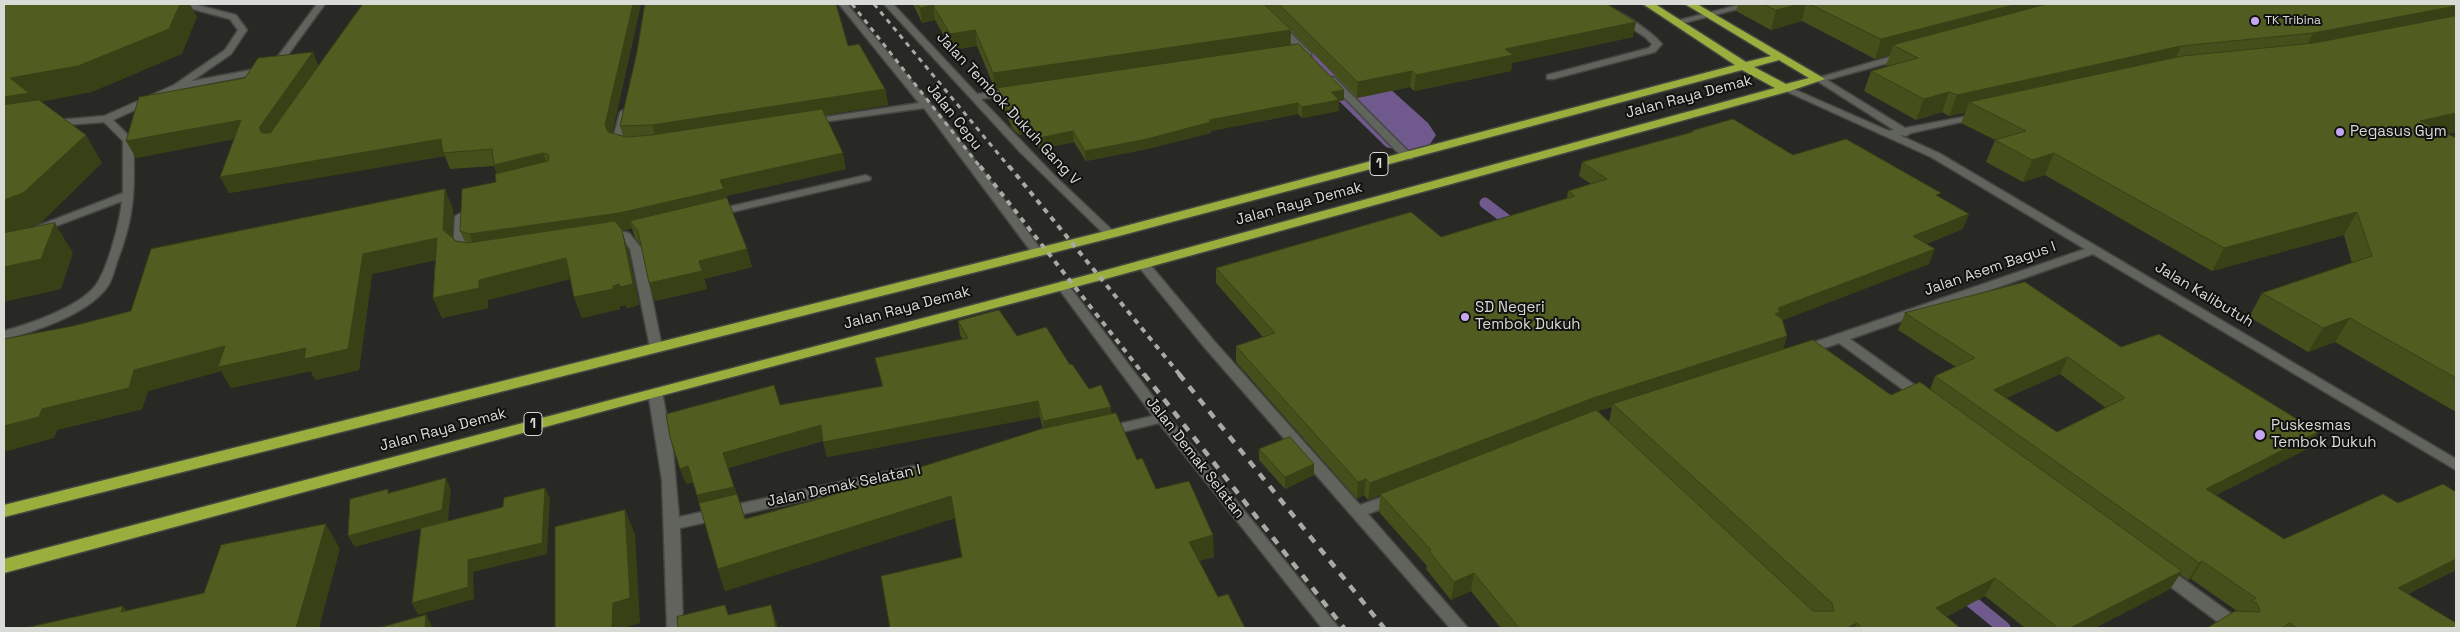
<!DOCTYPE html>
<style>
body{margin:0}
#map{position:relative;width:2460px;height:632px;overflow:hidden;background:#282924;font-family:"Space Grotesk",sans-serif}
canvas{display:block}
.frame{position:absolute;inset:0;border:5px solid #d9dbd7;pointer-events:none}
</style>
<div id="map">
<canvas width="2460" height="632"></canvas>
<div class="frame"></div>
</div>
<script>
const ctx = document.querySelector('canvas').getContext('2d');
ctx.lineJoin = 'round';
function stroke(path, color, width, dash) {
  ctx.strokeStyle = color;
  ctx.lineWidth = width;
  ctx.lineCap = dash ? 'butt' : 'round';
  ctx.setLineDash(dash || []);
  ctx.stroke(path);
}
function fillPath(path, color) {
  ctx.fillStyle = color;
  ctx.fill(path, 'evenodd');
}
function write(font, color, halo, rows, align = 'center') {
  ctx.font = font + ' "Space Grotesk",sans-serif';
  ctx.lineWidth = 4;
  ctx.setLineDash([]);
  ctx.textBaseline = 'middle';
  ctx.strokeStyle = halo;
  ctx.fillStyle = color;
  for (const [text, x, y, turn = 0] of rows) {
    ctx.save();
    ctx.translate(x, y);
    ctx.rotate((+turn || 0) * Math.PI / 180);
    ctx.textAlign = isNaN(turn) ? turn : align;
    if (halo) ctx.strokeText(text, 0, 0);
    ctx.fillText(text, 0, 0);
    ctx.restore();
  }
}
const streamFar1 = new Path2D(`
 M 1485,203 L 1515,226`);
const stream = new Path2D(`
 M 1961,593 L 2004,628`);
const river = new Path2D(`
 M 1242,4 L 1296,4 L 1428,123 L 1436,135 L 1428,147 L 1407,153 L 1386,147 L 1250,14 Z`);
const minor = new Path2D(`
 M 180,4 L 193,4 L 236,15 L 247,30 L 231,54 L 192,81 L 256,69 L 273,63 L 317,4 L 325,4 L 279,67 L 258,74 L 181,89 L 113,120 L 133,140 C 135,188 135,216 117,262 C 114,271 112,282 105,290 C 84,315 35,332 4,339 L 4,331 C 29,324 80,307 96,285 C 108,268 120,222 122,201 L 43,231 L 35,231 L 33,229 L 35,227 L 123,193 L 123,141 L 104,122 L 51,126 L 47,125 L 47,121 L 104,116 L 174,85 L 225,50 L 238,30 L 230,19 L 181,6 Z
 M 839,4 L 847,4 L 954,132 L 1041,250 L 1043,252 L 1041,254 L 1033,254 L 924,108 L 808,124 L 808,120 L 812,119 L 919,103 Z
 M 884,4 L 893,4 L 977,94 L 1017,89 L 1017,93 L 981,99 L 1055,176 L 1113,231 L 1115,233 L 1113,235 L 1105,235 L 1020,152 Z
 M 1252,4 L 1261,4 L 1311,53 L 1311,57 L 1305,57 Z
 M 1595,4 C 1612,4 1650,30 1662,44 L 1655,52 L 1553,79 L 1547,79 L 1547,75 L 1649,48 L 1652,44 L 1645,37 Z
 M 1743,4 L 1757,4 L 1676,25 L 1672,22 Z
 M 1903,53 L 1906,54 L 1906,58 L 1827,80 L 1905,128 L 1984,113 L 1984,117 L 1911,133 L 1906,136 L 1899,135 L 1939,153 L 2456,459 L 2456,470 L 2093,254 L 1850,339 L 1926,393 L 1928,396 L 1926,399 L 1916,399 L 1839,343 L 1810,353 L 1800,353 L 1799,350 L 1800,347 L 2085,249 L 1931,157 L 1781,89 L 1786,86 L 1789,87 L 1889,131 L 1894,130 L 1814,79 Z
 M 1332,77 L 1335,78 L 1412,155 L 1412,159 L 1404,159 L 1329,82 L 1327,80 Z
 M 625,109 L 630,112 L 622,141 L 629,147 L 624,150 L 612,142 L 620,112 Z
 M 866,175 L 871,178 L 870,180 L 715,216 L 709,213 L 715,210 Z
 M 461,213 L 467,216 L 465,249 L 471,256 L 465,260 L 461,258 L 453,250 L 455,216 Z
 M 625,232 L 629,233 L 642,249 L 662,347 L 661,350 L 656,351 L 650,347 L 630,249 L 622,239 L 608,239 L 602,236 L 608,233 Z
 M 1143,260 L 1147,261 L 1215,342 L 1360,505 L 1394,493 L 1399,494 L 1401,498 L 1399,502 L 1368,514 L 1468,628 L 1450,628 L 1205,348 L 1139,267 L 1137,264 L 1139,261 Z
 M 1062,281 L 1066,282 L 1167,415 L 1339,628 L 1322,628 L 1159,423 L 1106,436 L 1101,434 L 1099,431 L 1101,428 L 1153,416 L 1056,285 Z
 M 655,388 L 662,392 L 673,450 L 679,517 L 913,466 L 918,467 L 920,471 L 918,475 L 913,476 L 680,528 L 683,628 L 667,628 L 662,480 L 648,392 Z
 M 2162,566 L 2168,568 L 2244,623 L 2246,628 L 2226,628 L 2156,576 L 2154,572 L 2156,568 Z`);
const highway = new Path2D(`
 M 1643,4 L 1655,4 L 1746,62 L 1771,56 L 1685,4 L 1697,4 L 1825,79 L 1790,91 L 1105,279 L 656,397 L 4,573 L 4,559 L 1095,273 L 1775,88 L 1742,70 L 1119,236 L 4,517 L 4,505 L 1110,230 L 1735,65 ZM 1779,60 L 1809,78 L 1786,84 L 1754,67 Z`);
const railFar2 = new Path2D(`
 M 852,4 L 981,168
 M 874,4 L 1010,168`);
const railFar1 = new Path2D(`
 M 980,166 L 1144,375
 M 1009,166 L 1180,375`);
const rail = new Path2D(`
 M 1144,374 L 1344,628
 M 1179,374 L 1384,628`);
const wall = new Path2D(`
 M 641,4 L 612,133 L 623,136 L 620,126 L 848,46 L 885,89 L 888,105 L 825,115 L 846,169 L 726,196 L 752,267 L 704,279 L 707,289 L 655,301 L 641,245 L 635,238 L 632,228 L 622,231 L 628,250 L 639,305 L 627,308 L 626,305 L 620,306 L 620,309 L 582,318 L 574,297 L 570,279 L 488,300 L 488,308 L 442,318 L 433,298 L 435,260 L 372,274 L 359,370 L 315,380 L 311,371 L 231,388 L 221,371 L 148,391 L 142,409 L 57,430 L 54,438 L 73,326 L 131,311 L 453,209 L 452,237 L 456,241 L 465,242 L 460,231 L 496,182 L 497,174 L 494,166 L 450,169 L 445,156 L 229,193 L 234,139 L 136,158 L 319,65 Z
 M 913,4 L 1607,4 L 1633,37 L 1512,63 L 1511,71 L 1414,91 L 1410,87 L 1357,98 L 1291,31 L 1290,45 L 1344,100 L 1339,101 L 1339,111 L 1302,118 L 1298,114 L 1211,131 L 1211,133 L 1147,149 L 1086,161 L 1074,142 L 1040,149 L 1030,133 L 1019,135 L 1012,128 L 999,98 L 998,89 L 995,89 L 977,46 L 952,50 L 935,20 L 922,23 Z
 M 1738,4 L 2456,4 L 2456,132 L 2447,134 L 2456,138 L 2456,412 L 2335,342 L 2308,352 L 2249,317 L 2262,293 L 2352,263 L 2344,235 L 2212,271 L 2045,175 L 2023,182 L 1986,162 L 1995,140 L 1961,123 L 1965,113 L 1949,116 L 1942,112 L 1916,120 L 1864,91 L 1871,71 L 1888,66 L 1886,65 L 1890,55 L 1875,59 L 1802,21 L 1771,30 L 1736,11 Z
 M 1692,131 L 1793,155 L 1940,197 L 1963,229 L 1926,244 L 1929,264 L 1782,320 L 1787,336 L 1783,349 L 1891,395 L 1930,390 L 1935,376 L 1956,367 L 1898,330 L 1905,313 L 2121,347 L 2307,449 L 2216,495 L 2284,539 L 2398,503 L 2456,492 L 2456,570 L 2408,594 L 2456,628 L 2207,628 L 2237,611 L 2191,579 L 2188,580 L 2180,574 L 2170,589 L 2095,628 L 2025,628 L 1985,596 L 1946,617 L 1960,628 L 1501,628 L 1471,591 L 1451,600 L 1426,569 L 1427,566 L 1379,512 L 1380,495 L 1368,500 L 1364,495 L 1357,499 L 1236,362 L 1236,346 L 1263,337 L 1216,283 L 1216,268 L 1441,237 L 1567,198 L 1568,191 L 1591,184 L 1579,176 L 1582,162 L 1691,132 ZM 2060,374 L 2106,408 L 2057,432 L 2006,398 ZM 1612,407 L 1609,421 L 1598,411 Z
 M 958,321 L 1017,336 L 1070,365 L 1089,389 L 1111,407 L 1111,414 L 1137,460 L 1156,489 L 1214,557 L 1199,561 L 1218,597 L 1245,628 L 962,557 L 955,518 L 725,591 L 718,569 L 693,482 L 686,484 L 882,386 L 875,358 L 962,339 L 960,335 ZM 1040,417 L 1043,429 L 826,497 L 745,519 L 728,468 L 823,441 L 827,457 Z
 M 1259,449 L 1314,475 L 1285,489 L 1259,460 Z`);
const shadedWall = new Path2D(`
 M 180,4 L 190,4 L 197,17 L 182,54 L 92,92 L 35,103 L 4,126 L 4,97 L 10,78 Z
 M 633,4 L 641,4 L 610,142 L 605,125 Z
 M 1727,4 L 1736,4 L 1726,6 Z
 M 1801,4 L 1806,4 L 1802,21 L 1771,30 L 1776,10 Z
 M 2017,4 L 2082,4 L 1893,45 L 1890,55 L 1875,59 L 1881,39 Z
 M 933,5 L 935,20 L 922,23 L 920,8 Z
 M 2456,6 L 2456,11 L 2448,24 L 2303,53 L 2313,33 Z
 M 1636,22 L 1633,37 L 1512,63 L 1511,71 L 1414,91 L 1416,75 L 1505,49 Z
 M 975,30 L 977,46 L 952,50 L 950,34 Z
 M 1291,30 L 1290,46 L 995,89 L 993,73 Z
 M 2181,46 L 2172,66 L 1969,102 L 1965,113 L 1949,116 L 1957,95 Z
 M 313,52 L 319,67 L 267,144 L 259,128 Z
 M 1412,71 L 1410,87 L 1357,98 L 1358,82 Z
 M 885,89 L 888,105 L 657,141 L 652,125 Z
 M 1344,90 L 1344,100 L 1339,101 L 1339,111 L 1302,118 L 1302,107 L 1331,92 Z
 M 1949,92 L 1942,112 L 1916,120 L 1924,99 Z
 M 1298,103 L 1298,114 L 1211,131 L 1211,133 L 1147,149 L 1086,161 L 1085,151 L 1209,120 Z
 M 2456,113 L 2456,132 L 2407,142 L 2420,121 Z
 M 241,120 L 249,136 L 136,158 L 126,141 Z
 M 1029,122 L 1030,133 L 1019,135 L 1017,125 Z
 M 1073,131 L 1074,142 L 1040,149 L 1039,138 Z
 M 86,135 L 102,163 L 41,223 L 16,233 L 4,259 L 4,200 Z
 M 441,139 L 445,156 L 229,193 L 220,177 Z
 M 543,153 L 549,169 L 500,181 L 494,165 Z
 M 843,153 L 846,169 L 726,196 L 728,206 L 630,221 L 632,228 L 622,231 L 628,250 L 639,305 L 627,308 L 626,305 L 620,306 L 620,309 L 582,318 L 574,297 L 619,284 L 622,231 L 476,251 L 469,234 Z
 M 2054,153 L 2045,175 L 2023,182 L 2032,160 Z
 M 445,189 L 453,209 L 451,250 L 443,230 Z
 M 2357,212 L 2344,235 L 2212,271 L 2224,248 Z
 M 1969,214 L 1963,229 L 1907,251 L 1913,236 Z
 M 55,223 L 73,253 L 61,289 L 4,302 L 4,267 Z
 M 437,238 L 446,258 L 372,274 L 359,370 L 315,380 L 311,371 L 231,388 L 221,371 L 148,391 L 142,409 L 57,430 L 54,438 L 4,452 L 4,426 L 42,409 L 134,370 L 225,346 L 363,254 Z
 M 747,249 L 752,267 L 704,279 L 707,289 L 655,301 L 649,283 L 699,261 Z
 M 1935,249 L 1929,264 L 1776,323 L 1775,314 L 1778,308 Z
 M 566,258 L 573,278 L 488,300 L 488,308 L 442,318 L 433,298 L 479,280 Z
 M 2350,318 L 2335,342 L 2308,352 L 2323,328 Z
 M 1787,336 L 1782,352 L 1613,404 L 1612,407 L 1589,414 L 1380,494 L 1380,495 L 1368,500 L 1370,483 L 1593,398 Z
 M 2068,357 L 2060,374 L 1986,407 L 1994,390 Z
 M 1038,401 L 1040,417 L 827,457 L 823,442 Z
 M 1111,407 L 1112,422 L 1045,436 L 1043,421 Z
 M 821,425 L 825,440 L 728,468 L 723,453 Z
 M 2318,432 L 2307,449 L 2195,506 L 2206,489 Z
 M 1314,464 L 1314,475 L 1285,489 L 1285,477 Z
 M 688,466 L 693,482 L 686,484 L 680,469 Z
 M 446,478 L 451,490 L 448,521 L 355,547 L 348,536 Z
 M 1366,479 L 1364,495 L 1357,499 L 1358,482 Z
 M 734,487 L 739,502 L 702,510 L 697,495 Z
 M 545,488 L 550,499 L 547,554 L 473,572 L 474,599 L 418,615 L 412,603 L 468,560 Z
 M 951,496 L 955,518 L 725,591 L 718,569 Z
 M 625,510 L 635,534 L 640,623 L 624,628 L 612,628 L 613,603 Z
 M 326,524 L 340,549 L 319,628 L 296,628 Z
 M 1213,535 L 1214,557 L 1190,563 L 1189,542 Z
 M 2456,559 L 2456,570 L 2385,605 L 2398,588 Z
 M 2202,561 L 2191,579 L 2188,580 L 2199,563 Z
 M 2182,571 L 2170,589 L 2095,628 L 2070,628 Z
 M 1474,573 L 1471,591 L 1451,600 L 1454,582 Z
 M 1995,578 L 1985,596 L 1927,627 L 1936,608 Z
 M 771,605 L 777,624 L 778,628 L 776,628 Z
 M 123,606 L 139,628 L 121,612 Z
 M 426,615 L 433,628 L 425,628 Z
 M 1857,623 L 1854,628 L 1847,628 Z`);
const building = new Path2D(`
 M 4,4 L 180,4 L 169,29 L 78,66 L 10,78 L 29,93 L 4,97 Z
 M 363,4 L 633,4 L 605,125 L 608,132 L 626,137 L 652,135 L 822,109 L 843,153 L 720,180 L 724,189 L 619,213 L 469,234 L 460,231 L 462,189 L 496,182 L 495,174 L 548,161 L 549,155 L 543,153 L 494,165 L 492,149 L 443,153 L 441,139 L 220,177 L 241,120 L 126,141 L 139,97 L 245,78 L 258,58 L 313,52 L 259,128 L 262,133 L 270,133 Z
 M 645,4 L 836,4 L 848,46 L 859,44 L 885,89 L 652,125 L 620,126 L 637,52 Z
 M 918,4 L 1264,4 L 1291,30 L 993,73 L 975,30 L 950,34 L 933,5 L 920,8 Z
 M 1279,4 L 1607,4 L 1636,22 L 1505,49 L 1513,55 L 1416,75 L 1412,71 L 1358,82 Z
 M 1763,4 L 1801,4 L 1776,10 Z
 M 1810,4 L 2017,4 L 1881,39 Z
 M 2047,4 L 2456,4 L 2456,6 L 2313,33 L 2181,46 L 1957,95 L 1949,92 L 1924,99 L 1871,71 L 1918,58 L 1893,45 Z
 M 2456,16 L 2456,113 L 2420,121 L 2456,138 L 2456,378 L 2350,318 L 2323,328 L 2262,293 L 2372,256 L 2357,212 L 2224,248 L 2054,153 L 2032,160 L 1995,140 L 2026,131 L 1969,102 L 2182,56 L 2314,43 Z
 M 1299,44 L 1344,90 L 1331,92 L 1339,100 L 1302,107 L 1298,103 L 1209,120 L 1211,122 L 1147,139 L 1085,151 L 1073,131 L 1039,138 L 1029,122 L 1017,125 L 1011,118 L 998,88 Z
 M 39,100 L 86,135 L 23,193 L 4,200 L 4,105 Z
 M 1733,119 L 1793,155 L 1846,139 L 1941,193 L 1936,195 L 1969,214 L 1913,236 L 1935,249 L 1778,308 L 1780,312 L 1775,314 L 1782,319 L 1787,336 L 1593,398 L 1370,483 L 1366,479 L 1358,482 L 1236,346 L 1275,333 L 1216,268 L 1411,212 L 1441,237 L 1575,196 L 1568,191 L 1607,179 L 1582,162 L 1693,132 L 1692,131 Z
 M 445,189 L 443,230 L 456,241 L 468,243 L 615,221 L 622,230 L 633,284 L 620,287 L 619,284 L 613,286 L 613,289 L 574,297 L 566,258 L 479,280 L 479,288 L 433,298 L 437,238 L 363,254 L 348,349 L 304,359 L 306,348 L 218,367 L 225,346 L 134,370 L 129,388 L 42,409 L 39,417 L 4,426 L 4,339 L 73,326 L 131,311 L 151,249 Z
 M 727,198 L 747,249 L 699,261 L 702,271 L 649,283 L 638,231 L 630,221 Z
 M 55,223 L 41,259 L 4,267 L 4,233 Z
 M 2025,282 L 2121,347 L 2159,334 L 2318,432 L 2206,489 L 2284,539 L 2383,494 L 2398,503 L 2443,484 L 2456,492 L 2456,559 L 2398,588 L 2456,623 L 2456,628 L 2297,628 L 2290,623 L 2282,628 L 2207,628 L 2235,611 L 2260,612 L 2258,605 L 2252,600 L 2256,598 L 2202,561 L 2199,563 L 1935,376 L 1975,358 L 1905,313 ZM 2068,357 L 2125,398 L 2057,432 L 1994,390 Z
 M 999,310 L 1017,336 L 1046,327 L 1070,365 L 1072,364 L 1089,389 L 1101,385 L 1111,407 L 1043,421 L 1038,401 L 823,442 L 821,425 L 723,453 L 734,487 L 697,495 L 688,466 L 680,469 L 670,437 L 666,414 L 774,385 L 780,405 L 883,386 L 875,358 L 968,338 L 958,321 Z
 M 1813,340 L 1891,395 L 1920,382 L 2182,571 L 2070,628 L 2058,628 L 1995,578 L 1936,608 L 1960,628 L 1862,628 L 1857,623 L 1847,628 L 1519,628 L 1474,573 L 1454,582 L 1429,551 L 1431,550 L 1380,494 L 1596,410 L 1813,611 L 1834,611 L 1832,603 L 1613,404 Z
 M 1116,413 L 1137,460 L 1142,458 L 1156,489 L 1189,481 L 1213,535 L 1189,542 L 1218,597 L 1228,594 L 1245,628 L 890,628 L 881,576 L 962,557 L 951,496 L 718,569 L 699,503 L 737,494 L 745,519 L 826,497 L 1041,429 Z
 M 1290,437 L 1314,464 L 1285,477 L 1259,449 Z
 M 446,478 L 442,510 L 348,536 L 350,499 L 388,489 L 388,493 Z
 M 545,488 L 542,543 L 468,560 L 468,587 L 412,603 L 421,528 L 503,507 L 504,498 Z
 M 625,510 L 630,598 L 613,603 L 612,628 L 555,628 L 555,527 Z
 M 326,524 L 296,628 L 25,628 L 123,606 L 121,612 L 204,593 L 221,545 Z
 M 725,605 L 728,615 L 771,605 L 776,628 L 678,628 L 677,617 Z
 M 426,615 L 425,628 L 379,628 Z`);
const markers = [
 [2255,21,5,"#c6a6f0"],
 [2340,132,5,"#c6a6f0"],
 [1465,317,5,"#c6a6f0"],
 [2260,435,6,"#c6a6f0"]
];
const farPoinames = [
 ["TK Tribina",2265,21]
];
const shields = [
 [1379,164,18],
 [533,424,18]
];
const shieldNames = [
 ["1",1379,164],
 ["1",533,424]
];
const streetNames = [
 ["Jalan Raya Demak",1689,97,-15],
 ["Jalan Tembok Dukuh Gang V",1008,109,47],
 ["Jalan Cepu",954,117,52],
 ["Jalan Raya Demak",1299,204,-15],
 ["Jalan Asem Bagus I",1990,269,-19],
 ["Jalan Kalibutuh",2204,295,31],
 ["Jalan Raya Demak",907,308,-15],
 ["Jalan Raya Demak",443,430,-15],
 ["Jalan Demak Selatan",1195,458,52],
 ["Jalan Demak Selatan I",844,486,-12]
];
const poiNames = [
 ["Pegasus Gym",2350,132],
 ["SD Negeri",1475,308],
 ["Tembok Dukuh",1475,325],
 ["Puskesmas",2271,426],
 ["Tembok Dukuh",2271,443]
];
stroke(streamFar1, '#70598d', 11);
stroke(stream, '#70598d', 13);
fillPath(river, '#70598d');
stroke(minor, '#454642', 3);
stroke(highway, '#454642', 3);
fillPath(minor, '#61635d');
fillPath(highway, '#99af3d');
stroke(railFar2, '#a8aaa5', 3, [5, 5]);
stroke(railFar1, '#a8aaa5', 4, [5.5, 5.5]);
stroke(rail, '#a8aaa5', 4.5, [8, 8]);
fillPath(wall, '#454f1c');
fillPath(shadedWall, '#384016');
fillPath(building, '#505c20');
stroke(building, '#384016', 1);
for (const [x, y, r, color] of markers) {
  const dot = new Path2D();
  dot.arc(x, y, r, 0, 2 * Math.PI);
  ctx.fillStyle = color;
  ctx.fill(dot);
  stroke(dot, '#11120f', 2);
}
write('12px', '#d9dbd7', '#11120f', farPoinames, 'left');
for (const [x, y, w] of shields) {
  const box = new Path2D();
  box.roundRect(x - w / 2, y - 11.5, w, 23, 4);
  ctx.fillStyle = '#11120f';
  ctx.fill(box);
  stroke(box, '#d9dbd7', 1);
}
write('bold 14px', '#d9dbd7', null, shieldNames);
write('15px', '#d9dbd7', '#11120f', streetNames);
write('15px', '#d9dbd7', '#11120f', poiNames, 'left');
</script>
